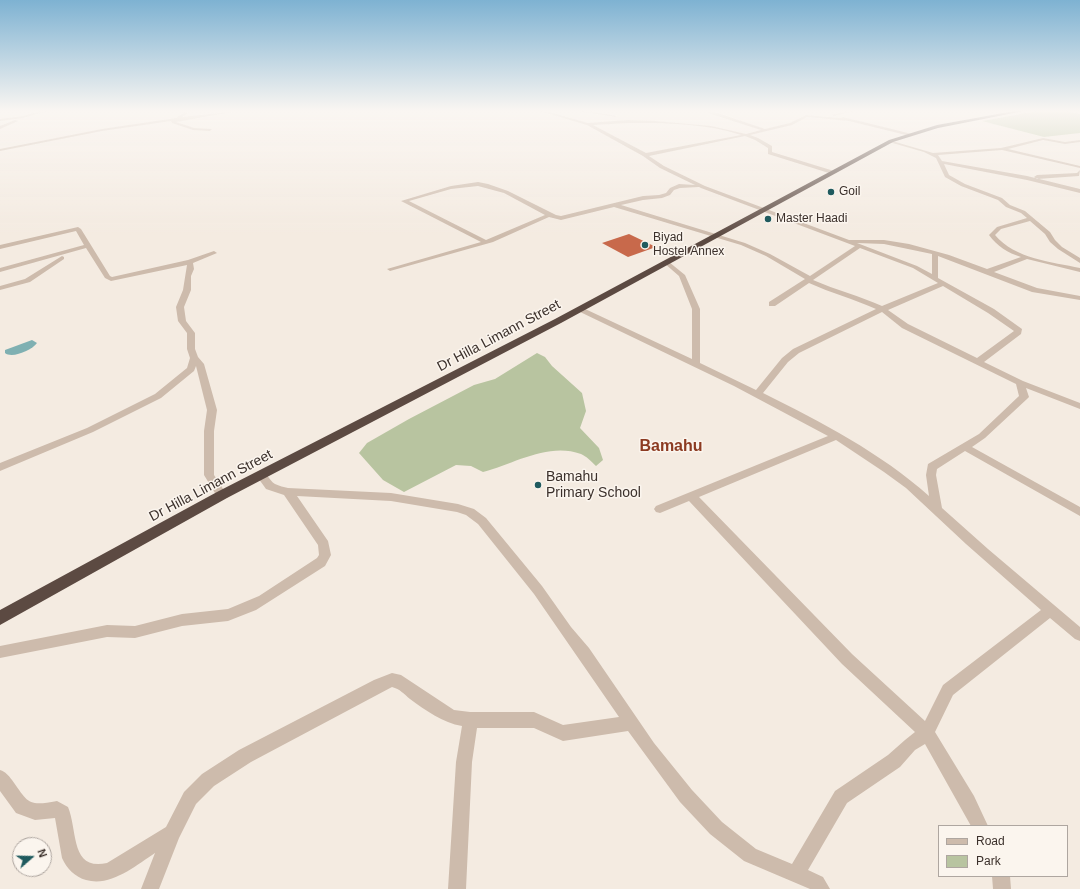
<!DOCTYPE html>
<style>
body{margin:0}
#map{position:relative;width:1080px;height:889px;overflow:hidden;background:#f4ebe1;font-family:Arial,sans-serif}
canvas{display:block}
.legend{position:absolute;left:938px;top:825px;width:130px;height:52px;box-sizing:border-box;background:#fbf5ee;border:1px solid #aea6a0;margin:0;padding:5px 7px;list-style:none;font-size:12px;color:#3b302b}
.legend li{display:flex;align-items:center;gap:8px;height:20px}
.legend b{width:20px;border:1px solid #aea6a0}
.north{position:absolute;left:12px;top:837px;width:40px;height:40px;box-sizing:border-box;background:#fbf5ee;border:1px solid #aea6a0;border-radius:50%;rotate:70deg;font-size:11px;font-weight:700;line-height:16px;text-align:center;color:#3b302b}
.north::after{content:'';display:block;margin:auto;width:14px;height:18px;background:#1f5a5e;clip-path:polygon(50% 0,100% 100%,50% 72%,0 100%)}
</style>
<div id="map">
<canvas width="1080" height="889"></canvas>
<ul class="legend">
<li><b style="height:5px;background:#cdbbac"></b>Road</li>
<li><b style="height:11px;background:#b8c4a0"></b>Park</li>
</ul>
<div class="north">N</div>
</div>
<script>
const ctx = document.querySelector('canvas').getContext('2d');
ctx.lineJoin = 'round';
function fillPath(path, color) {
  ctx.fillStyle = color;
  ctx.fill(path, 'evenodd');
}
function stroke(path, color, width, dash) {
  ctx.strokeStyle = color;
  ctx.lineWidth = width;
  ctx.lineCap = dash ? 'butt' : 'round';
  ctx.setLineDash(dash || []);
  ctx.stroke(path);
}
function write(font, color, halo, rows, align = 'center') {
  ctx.font = font + ' Arial,sans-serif';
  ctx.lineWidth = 3;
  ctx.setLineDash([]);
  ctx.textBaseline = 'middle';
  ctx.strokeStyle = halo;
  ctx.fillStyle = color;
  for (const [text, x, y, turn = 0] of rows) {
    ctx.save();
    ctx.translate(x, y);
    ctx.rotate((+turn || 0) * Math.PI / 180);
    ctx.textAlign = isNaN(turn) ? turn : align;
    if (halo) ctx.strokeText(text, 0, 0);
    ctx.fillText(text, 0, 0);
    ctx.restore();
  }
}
const green = new Path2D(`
 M 1037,111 L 1066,111 L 1080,114 L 1080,133 L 1044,137 L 982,121 Z
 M 537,353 L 545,357 L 552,366 L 582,393 L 586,411 L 580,428 L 599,448 L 603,460 L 596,466 C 592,462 586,456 581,454 C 548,442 514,464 483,472 L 471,466 L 456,465 L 404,492 L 383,480 L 359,453 L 367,443 L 409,419 L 474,385 L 495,379 Z`);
const water = new Path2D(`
 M 32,340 L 37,343 C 32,350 12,359 5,353 L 5,350 Z`);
const building = new Path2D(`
 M 629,234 L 656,247 L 628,257 L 602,243 Z`);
const street = new Path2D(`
 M 41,111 L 48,111 L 23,118 L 0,121 L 0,119 L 23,116 Z
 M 180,111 L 188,113 L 182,117 L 238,111 L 176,122 L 194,128 L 212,129 L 210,131 L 193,130 L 172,123 L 171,121 L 102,131 L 0,151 L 0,149 L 102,129 L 176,118 L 183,113 Z
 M 539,111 L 546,111 L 588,123 L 628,120 L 655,121 L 711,126 L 746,134 L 761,130 L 711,114 L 708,111 L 712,111 L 765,129 L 790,123 L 806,115 L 841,118 L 843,117 L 912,134 L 910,136 L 849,121 L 807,117 L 792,125 L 750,135 L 758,138 L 772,146 L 772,152 L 834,171 L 832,174 L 768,154 L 768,148 L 755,140 L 745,136 L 649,156 L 664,166 L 705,186 L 849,240 L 884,240 L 909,244 L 949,255 L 987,269 L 1021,257 C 1008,253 997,246 989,235 L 997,227 L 1027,218 L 1021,213 L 1006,207 L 998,200 L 961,186 L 945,177 L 936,158 L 924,152 L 889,142 L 889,140 L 933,153 L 1001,148 L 1043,138 L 1065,142 L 1080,140 L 1080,142 L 1065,144 L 1043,140 L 1008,149 L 1080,166 L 1080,168 L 1002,150 L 938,155 L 942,161 L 1027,176 L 1080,189 L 1080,193 L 1027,180 L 944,164 L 949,175 L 965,184 L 1002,198 L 1010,205 L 1025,211 L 1050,232 L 1055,240 L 1062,247 L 1080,258 L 1080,263 L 1058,249 L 1050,242 L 1045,234 L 1030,221 L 1001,229 L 995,235 C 1015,259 1052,262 1080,268 L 1080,272 L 1027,259 L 994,272 L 1037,288 L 1080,296 L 1080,300 L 1032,292 L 938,256 L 938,278 L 994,309 L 1022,329 L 1021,334 L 984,362 L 1023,381 L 1080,403 L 1080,409 L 1026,388 L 1029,397 L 1027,399 L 985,438 L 972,447 L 1080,507 L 1080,516 L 965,451 L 937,469 L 936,475 L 942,508 L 988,549 L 1080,627 L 1080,641 L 1075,639 L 1050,618 L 953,695 L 935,732 L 974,796 L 988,826 L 971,826 L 925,744 L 915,750 L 900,767 L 847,803 L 808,870 L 823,877 L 830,889 L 810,889 L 744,861 L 710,834 L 680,802 L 628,731 L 563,741 L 534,728 L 477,728 L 472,762 L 466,889 L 448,889 L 456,762 L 462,726 C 443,723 425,710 410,699 C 404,694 400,689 392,687 L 251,762 L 214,786 L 196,804 L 179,838 L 159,889 L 141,889 L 155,853 C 135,866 111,887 86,880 C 75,877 67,869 62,858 L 55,818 L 35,820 L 16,813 L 0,791 L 0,770 C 6,772 8,775 12,780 C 28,802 27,807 57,801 L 68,807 C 78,831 70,871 107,863 L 166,827 L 184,792 L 202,774 L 239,750 L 374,680 L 392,673 L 401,675 L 454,710 L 470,712 L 534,712 L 563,725 L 619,717 L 534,594 L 478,524 L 466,515 L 457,512 L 391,501 L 297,496 L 328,541 L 331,555 L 325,566 L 256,610 L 228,621 L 182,626 L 135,638 L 107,637 L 0,658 L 0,646 L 107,625 L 135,626 L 182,614 L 228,609 L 259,596 L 317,558 L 319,555 L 318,545 L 284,495 L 266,489 L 256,475 L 257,472 C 267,469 268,480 275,484 C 279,486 284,487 288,488 L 391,493 L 458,504 L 474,509 L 486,518 L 542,586 L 571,627 L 589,648 L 654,743 L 692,790 L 722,822 L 756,849 L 792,864 L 835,791 L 888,755 L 905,740 L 915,732 L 842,664 L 689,501 L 660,513 L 656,512 L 654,509 L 656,506 L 828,436 L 734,386 L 576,310 L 577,308 L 583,308 L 692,359 L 692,309 L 679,276 L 664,263 L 669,262 L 685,275 L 700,309 L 700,363 L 756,390 L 782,358 L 793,349 L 876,309 C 854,299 831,293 809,283 L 775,306 L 769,306 L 769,302 L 805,279 L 766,256 L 741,245 L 614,207 L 561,220 L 549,217 L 493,242 L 390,271 L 387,269 L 481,242 L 401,201 L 451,186 L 478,182 L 488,184 L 508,191 L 556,215 L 561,216 L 643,196 L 659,195 L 666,193 L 670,188 L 679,184 L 695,185 L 660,168 L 643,156 L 587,125 ZM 628,123 C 665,123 705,123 741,135 L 646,153 L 593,125 ZM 478,186 L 504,193 L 545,215 L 486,240 L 409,201 L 451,189 ZM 699,187 L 701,188 L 855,246 L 810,276 L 770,254 L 745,243 L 621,205 L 643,200 L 662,198 L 670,195 L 674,190 L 680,188 ZM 857,243 L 884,244 L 932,254 L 932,274 L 917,266 ZM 860,248 L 913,268 L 938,283 L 882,306 C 860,296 836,290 813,280 ZM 943,286 L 988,313 L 1014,331 L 977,358 L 908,324 L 888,310 ZM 882,312 L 902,328 L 1016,384 L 1019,396 L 979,434 L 928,464 L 926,475 L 929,496 C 881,453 821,422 763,393 L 788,362 L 799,353 ZM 836,440 L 884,472 L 906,488 L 966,544 L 1041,610 L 943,685 L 925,721 L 852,654 L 699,497 Z
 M 579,111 L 590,111 L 617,116 L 615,117 Z
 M 847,111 L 855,111 L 834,116 L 832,115 Z
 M 15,120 L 18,121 L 0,129 L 0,126 Z
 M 1080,170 L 1079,176 L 1037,179 L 1034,177 L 1037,175 L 1077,173 Z
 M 78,227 L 81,229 L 110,276 L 112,277 L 188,260 L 214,251 L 217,253 L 193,263 L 194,269 L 191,276 L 191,290 L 184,307 L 186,321 L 195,333 L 195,349 L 198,357 L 204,364 L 217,410 L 214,431 L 214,475 L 227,495 L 226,498 L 218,498 L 204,475 L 204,431 L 207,410 L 196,366 L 194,371 L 161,398 L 93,432 L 0,471 L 0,463 L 87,428 L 155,394 L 187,368 L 190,358 L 187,349 L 187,333 L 178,321 L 176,307 L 183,290 L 187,265 L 111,281 L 105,278 L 86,248 L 0,272 L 0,268 L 84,245 L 76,231 L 0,249 L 0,245 Z
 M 62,256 L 64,257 L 64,259 L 30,282 L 0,290 L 0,286 L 25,279 Z
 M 992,876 L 1010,876 L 1011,889 L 993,889 Z`);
const highway = new Path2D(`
 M 1014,111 L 1024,111 L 938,128 L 893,142 L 561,323 L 227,498 L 0,625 L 0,610 L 217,492 L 555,319 L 889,140 L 937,125 Z`);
const markers = [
 [831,192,4,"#1f5a5e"],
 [768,219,4,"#1f5a5e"],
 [645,245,4,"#1f5a5e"],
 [538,485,4,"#1f5a5e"]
];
const farPoinames = [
 ["Goil",839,192],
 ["Master Haadi",776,219],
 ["Biyad",653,238],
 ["Hostel Annex",653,252]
];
const streetNames = [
 ["Dr Hilla Limann Street",499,336,-28],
 ["Dr Hilla Limann Street",211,486,-28]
];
const poiNames = [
 ["Bamahu",546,477],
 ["Primary School",546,493]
];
const quarterNames = [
 ["Bamahu",671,447]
];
fillPath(green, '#b8c4a0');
fillPath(water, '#7fb0b2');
fillPath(building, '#c8694b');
fillPath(street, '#cdbbac');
fillPath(highway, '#5c4a42');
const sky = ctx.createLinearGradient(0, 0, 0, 236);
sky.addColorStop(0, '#7eb2d2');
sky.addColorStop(0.47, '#faf6f2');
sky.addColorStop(1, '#faf6f200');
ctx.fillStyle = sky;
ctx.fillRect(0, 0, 1080, 236);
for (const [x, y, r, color] of markers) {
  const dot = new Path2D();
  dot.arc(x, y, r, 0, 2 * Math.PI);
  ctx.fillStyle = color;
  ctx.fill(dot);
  stroke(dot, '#fbf5ee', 1.5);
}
write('12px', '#3b302b', '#fbf5ee', farPoinames, 'left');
write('14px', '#3b302b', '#fbf5ee', streetNames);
write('14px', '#3b302b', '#fbf5ee', poiNames, 'left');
write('bold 16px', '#8c3b22', '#fbf5ee', quarterNames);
</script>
